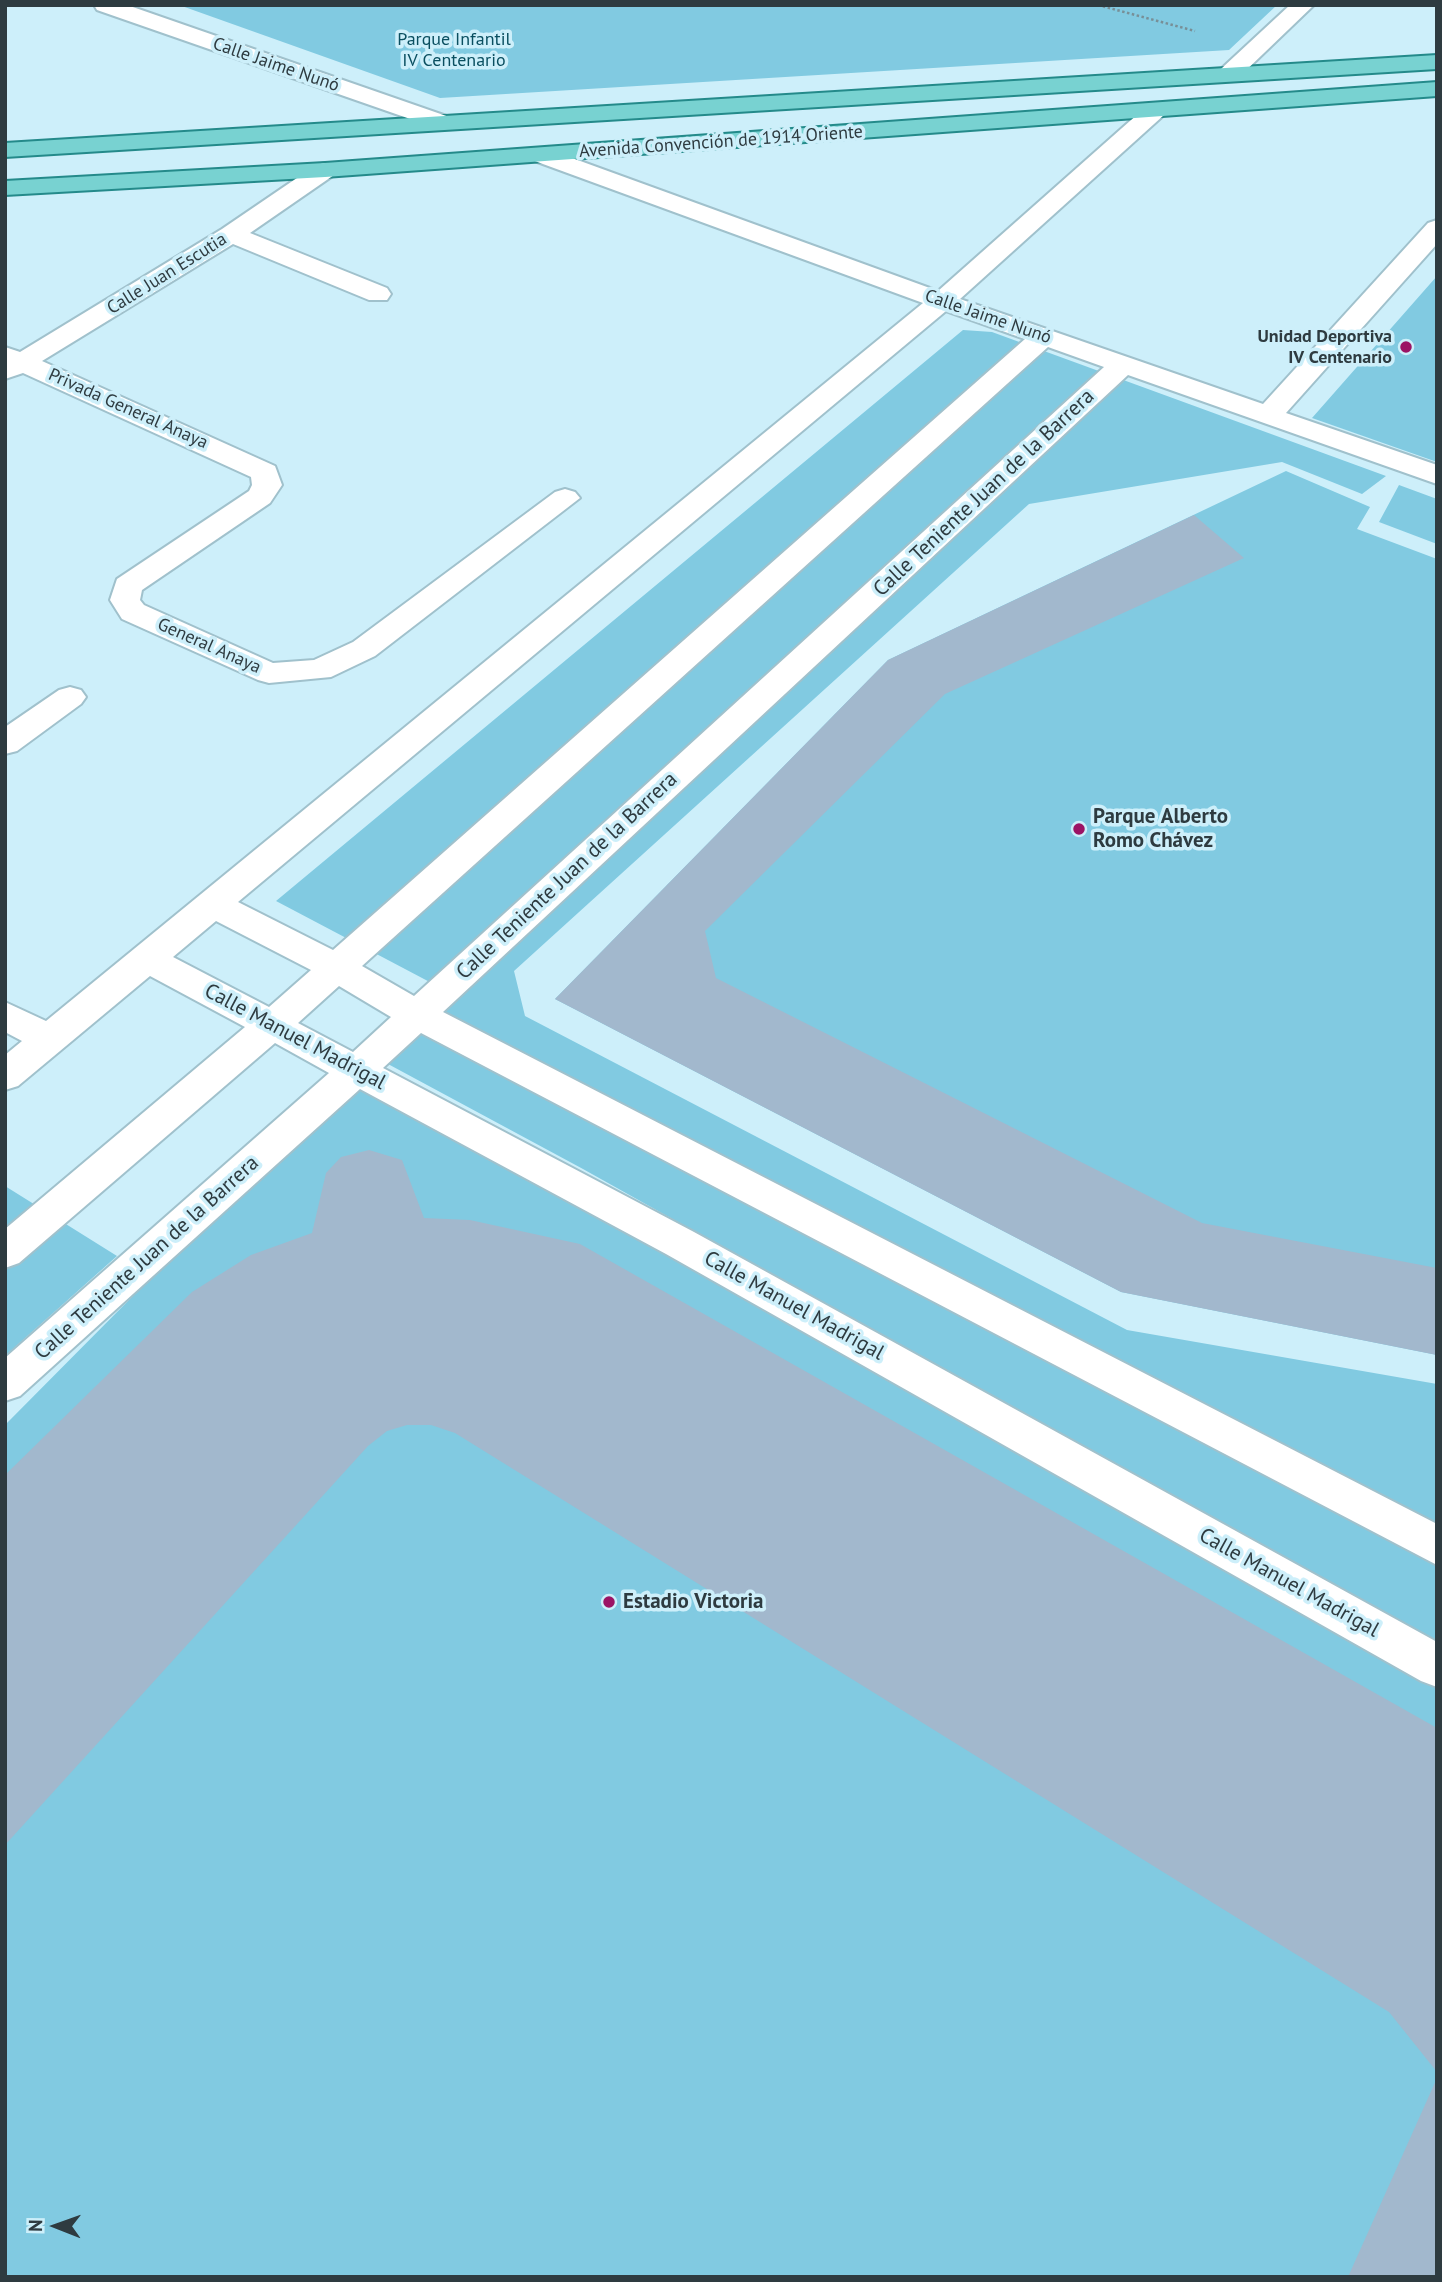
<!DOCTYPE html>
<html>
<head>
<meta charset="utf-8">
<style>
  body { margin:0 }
  #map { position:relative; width:1442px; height:2282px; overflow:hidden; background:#cdeffa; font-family:"PT Sans",sans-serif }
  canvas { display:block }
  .frame { position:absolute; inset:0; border:7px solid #2e3b40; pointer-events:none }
  .north { position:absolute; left:21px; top:2191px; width:70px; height:70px; -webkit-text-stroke:5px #cdeffa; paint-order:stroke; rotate:271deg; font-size:19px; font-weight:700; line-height:28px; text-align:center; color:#2e3b40 }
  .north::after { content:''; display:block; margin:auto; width:24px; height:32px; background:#2e3b40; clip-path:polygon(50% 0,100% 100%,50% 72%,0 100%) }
</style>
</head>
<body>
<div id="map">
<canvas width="1442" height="2282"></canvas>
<div class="frame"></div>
<div class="north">N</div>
</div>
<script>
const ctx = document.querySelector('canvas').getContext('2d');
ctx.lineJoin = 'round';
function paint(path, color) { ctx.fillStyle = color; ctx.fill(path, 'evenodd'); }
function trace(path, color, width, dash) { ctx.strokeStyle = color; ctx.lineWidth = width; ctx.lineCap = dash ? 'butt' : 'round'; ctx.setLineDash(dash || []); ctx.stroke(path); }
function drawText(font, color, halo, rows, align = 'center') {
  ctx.font = font + ' "PT Sans",sans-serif'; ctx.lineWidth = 7; ctx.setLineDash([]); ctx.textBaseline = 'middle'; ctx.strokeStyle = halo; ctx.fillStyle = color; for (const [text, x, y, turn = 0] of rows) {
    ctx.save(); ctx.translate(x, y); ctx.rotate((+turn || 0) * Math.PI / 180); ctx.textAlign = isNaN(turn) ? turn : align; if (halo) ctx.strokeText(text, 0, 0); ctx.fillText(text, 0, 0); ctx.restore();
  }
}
paint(new Path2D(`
  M179,5H1277L1229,50L440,98Z
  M1437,276V462L1312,418Z
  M963,330L992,332L1386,476L1362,494L1282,462L1029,504L514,971L525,1016L1127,1330L1437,1384V1647L583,1169L388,1064L460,998L276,901Z
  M1286,471L1370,507L1357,529L1437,559V1355L1121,1292L555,999L888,660Z
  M1399,485L1437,499V544L1379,522Z
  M357,1070L1437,1672V2277H5V1425Z
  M5,1186L117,1256L5,1356Z`), '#81cae1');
paint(new Path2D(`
  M1194,515L1244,558L945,694L705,931L716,978L1202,1223L1437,1268V1355L1121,1292L555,999L888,660Z
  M369,1150L402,1160L424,1218L470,1220L580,1244L1437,1728V2072L1389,2012L455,1433L431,1425H407L387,1431L368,1446L5,1845V1475L192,1292L251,1255L312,1233L326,1173L341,1157Z
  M1437,2078V2277H1348Z`), '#a2b8cd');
const minor = new Path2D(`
  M94,5H127L455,119L459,124L455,129H439L97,10Z
  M1290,5H1314L1238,78H1222L1218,73L1222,68Z
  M1156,103L1164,105L1168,110L1164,115L960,299L1263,404L1428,223L1437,220V244L1286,413L1437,465V484L1128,375L443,1012L1437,1524V1565L421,1033L383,1068L694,1232L1437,1642V1687L1421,1681L666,1254L360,1089L20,1396L5,1401V1358L329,1073L275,1043L19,1263L5,1268V1229L245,1027L150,976L18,1086L5,1090V1055L22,1041L5,1032V1002L46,1021L923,303L532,160L529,155L532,150H550L938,291L1148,105ZM946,311L1025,339L333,950L238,902ZM1048,347L1104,367L414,996L362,966ZM216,921L311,970L269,1007L173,957ZM339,986L391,1017L353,1052L298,1023Z
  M325,163L334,165L337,170L334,175L250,233L387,288L391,294L387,300H369L233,244L42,361L275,466L282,485L270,503L142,590L140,600L144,605L273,663L314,660L353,642L555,492L565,489L575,492L580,498L375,656L331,677L269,683L258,680L122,619L110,600L117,579L249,491L252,485L251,477L23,373L5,379V347L20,352L222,229L316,165Z
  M70,687L81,690L86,697L81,704L17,751L5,754V727L59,690Z`);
const major = new Path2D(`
  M1437,55V69L5,157V143Z
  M1437,82V96L325,177L5,195V181L325,163Z`);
trace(minor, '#a0c1cc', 4);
trace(major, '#248a8a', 4);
trace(new Path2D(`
  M1098,5L1195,31`), '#788f97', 2.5, [2.5, 2.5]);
paint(minor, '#fff');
paint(major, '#78d2d1');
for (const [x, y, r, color] of [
  [1406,347,7,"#9b1465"],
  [1079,829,7,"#9b1465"],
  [609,1602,7,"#9b1465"]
]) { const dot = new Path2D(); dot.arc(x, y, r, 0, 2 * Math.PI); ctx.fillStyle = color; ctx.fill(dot); trace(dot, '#cdeffa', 2.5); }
drawText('18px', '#0a4f60', '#cdeffa', [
  ["Parque Infantil",454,40],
  ["IV Centenario",454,61]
]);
drawText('18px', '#2e3b40', '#cdeffa', [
  ["Calle Jaime Nunó",276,65,19],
  ["Avenida Convención de 1914 Oriente",721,142,-4],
  ["Calle Juan Escutia",167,274,-32],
  ["Calle Jaime Nunó",988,317,19],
  ["Privada General Anaya",128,409,24],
  ["General Anaya",209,646,24]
]);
drawText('bold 18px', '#2e3b40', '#cdeffa', [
  ["Unidad Deportiva",1392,337],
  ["IV Centenario",1392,358]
], 'right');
drawText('21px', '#2e3b40', '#cdeffa', [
  ["Calle Teniente Juan de la Barrera",984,493,-43],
  ["Calle Teniente Juan de la Barrera",567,876,-43],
  ["Calle Manuel Madrigal",295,1037,28],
  ["Calle Teniente Juan de la Barrera",147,1258,-42],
  ["Calle Manuel Madrigal",794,1306,29],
  ["Calle Manuel Madrigal",1289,1583,29]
]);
drawText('bold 21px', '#2e3b40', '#cdeffa', [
  ["Parque Alberto",1093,817],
  ["Romo Chávez",1093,841],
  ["Estadio Victoria",623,1602]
], 'left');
</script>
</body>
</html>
